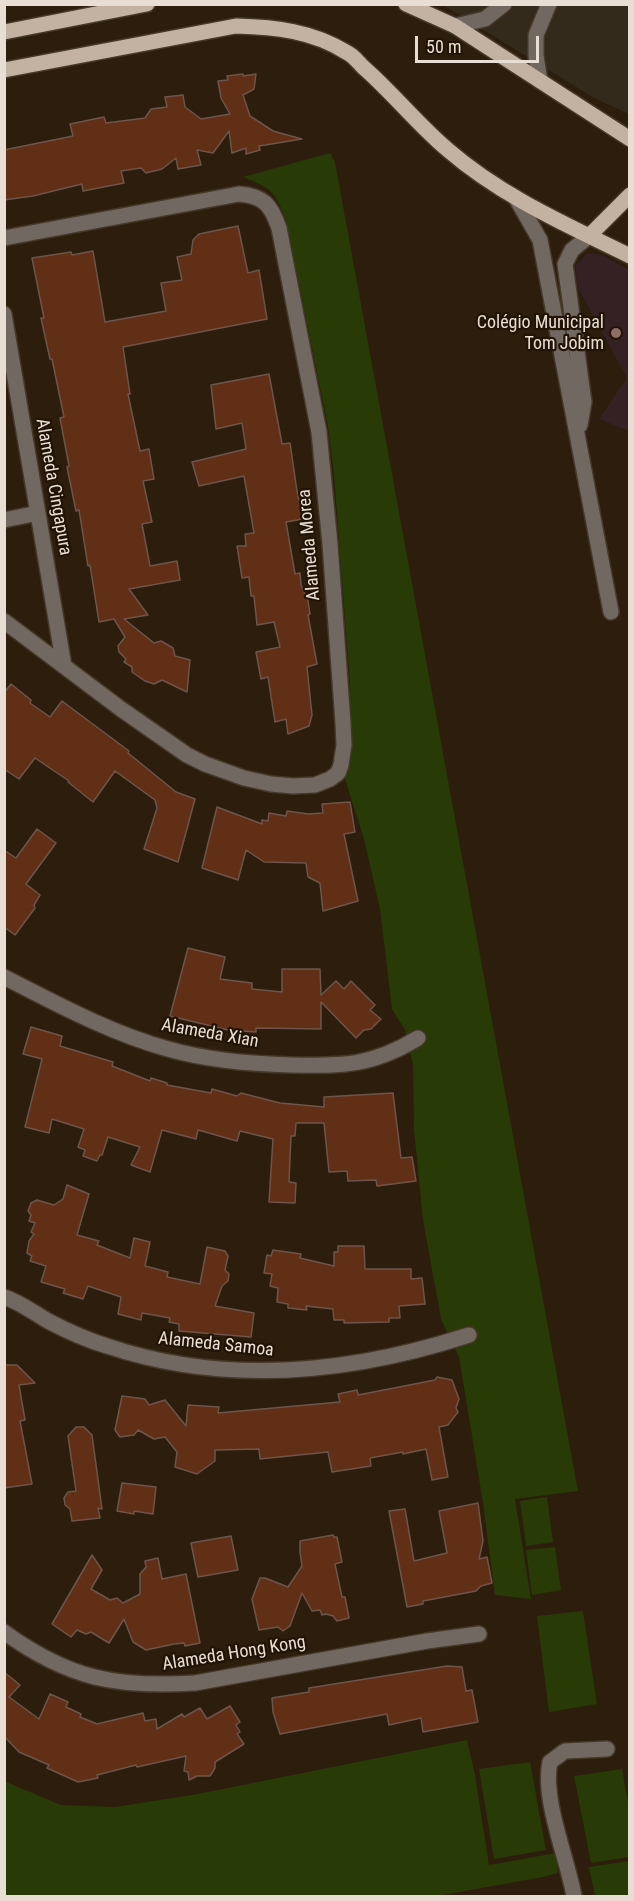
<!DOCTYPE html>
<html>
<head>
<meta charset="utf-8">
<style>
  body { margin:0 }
  #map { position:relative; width:634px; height:1901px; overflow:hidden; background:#2c1d0d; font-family:"Roboto Condensed",sans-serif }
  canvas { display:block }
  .frame { position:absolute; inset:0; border:6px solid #e8ded4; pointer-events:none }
  .scale { position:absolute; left:415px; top:36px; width:124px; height:27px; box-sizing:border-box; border:3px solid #e8ded4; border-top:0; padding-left:8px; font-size:18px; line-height:21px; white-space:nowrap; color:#e8ded4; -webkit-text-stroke:4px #221405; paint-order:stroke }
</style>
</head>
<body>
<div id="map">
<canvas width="634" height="1901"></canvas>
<div class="frame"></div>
<div class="scale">50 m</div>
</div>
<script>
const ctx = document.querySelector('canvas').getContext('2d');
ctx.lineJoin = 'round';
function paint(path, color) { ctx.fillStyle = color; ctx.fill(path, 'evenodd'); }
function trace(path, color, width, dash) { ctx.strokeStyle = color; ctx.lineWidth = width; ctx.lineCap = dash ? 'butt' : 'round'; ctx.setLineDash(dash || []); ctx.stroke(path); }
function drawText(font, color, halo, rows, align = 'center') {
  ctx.font = font + ' "Roboto Condensed",sans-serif'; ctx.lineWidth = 4.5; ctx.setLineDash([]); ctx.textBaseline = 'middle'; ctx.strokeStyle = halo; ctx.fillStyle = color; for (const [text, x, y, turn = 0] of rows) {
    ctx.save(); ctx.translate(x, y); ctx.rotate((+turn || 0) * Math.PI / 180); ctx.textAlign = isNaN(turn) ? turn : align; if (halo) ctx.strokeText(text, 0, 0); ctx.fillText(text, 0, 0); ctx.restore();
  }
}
paint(new Path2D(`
  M443,5H629V114L594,98Z`), '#342a1b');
paint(new Path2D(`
  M587,253L603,255L629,270V431L599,419L627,378L578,288L575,266Z`), '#352124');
paint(new Path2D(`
  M330,153L335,162L578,1491L515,1499L531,1599L495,1595L483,1503L459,1357L441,1319L423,1220L414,1130L413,1065L405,1030L392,1009L380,909L364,839L344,776L349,765L350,683L334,475L328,426L286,220C274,190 272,189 243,177Z
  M547,1497L553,1542L526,1546L520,1501Z
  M555,1547L561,1590L532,1595L526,1550Z
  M583,1611L597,1704L549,1712L537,1616Z
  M467,1740L475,1775L489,1865L556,1853L558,1873L543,1877L437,1896H5L4,1781L61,1805L115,1807L198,1794Z
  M530,1762L546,1850L494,1859L479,1769Z
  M622,1769L629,1808V1857L591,1863L574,1776Z
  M629,1861V1896H595L589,1867Z`), '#283a05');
const building = new Path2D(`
  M243,74V76L256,74L254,89L243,95L250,116L273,131L302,139L259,146L260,150L246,154V148L232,153L229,131L213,153L197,150L201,165L178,169L176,158L162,169L146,173L141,168L121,171L124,183L83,191L82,184L33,196L4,200V150L73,136L70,124L104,117L106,123L145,118L151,109L167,107L165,97L183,95L185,107L201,119L230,114L221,98L218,81L228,80L227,76Z
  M238,226L248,273L259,270L267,319L123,347L130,394H128L140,451L149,449L154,479L143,481L152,522L142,524L150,566L177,561L180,580L129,589L148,615L124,619L154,643L161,641L173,648L175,656L190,660L187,692L162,680L154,684L145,681L132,672V667L124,662L126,659L119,652L118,646L125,637L114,619L99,622L90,565L88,566L79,510L76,511L67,467L69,466L60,418L64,417L52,359H50L41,318H44L32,258L71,252L72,255L93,251L105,322L166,311L161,283L182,280L177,257L191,254L193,240L199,234Z
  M269,374L282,444L290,443L297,491L303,519L286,522L295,574L300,573L301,585L308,601L310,614L308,615L317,664L307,667L312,715L309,726L288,734L286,719L275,722L268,677L261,679L256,652L280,647L274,622L257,625L254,596H251L249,577L242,578L237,546H246L245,534L254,533L244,476L199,486L192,462L246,449L242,423L216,429L211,385Z
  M11,684L31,700L30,703L50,717L62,701L129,751L128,753L176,792L195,799L178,862L144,849L157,808L155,800L115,771L93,802L68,782L69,781L35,758L19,779L4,769V693Z
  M350,802L355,832L344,834L358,901L323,911L320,883L308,877L306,863L264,862L246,850L238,880L202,868L217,807L262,824V820L268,821L269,813L286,816L287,811L308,814L323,813L322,804Z
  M37,829L56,843L26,884L40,895L34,905L35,908L15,935L4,927V850L16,858Z
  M188,948L225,957L220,979L252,983V989L282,992V969H320L321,995L336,981L344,989L351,981L375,1005L370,1010L381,1019L371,1029L364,1030L356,1038L321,1002V1029L256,1028V1032L228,1030L170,1016Z
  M31,1027L62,1036L60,1046L113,1062L112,1066L150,1081L151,1078L167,1083V1085L211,1093L212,1089L237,1096L241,1093L280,1103L324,1107V1097L393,1093L401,1158L412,1157L416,1181L377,1186L376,1180L348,1181L347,1171L329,1172L324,1123H296L295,1136H291L289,1182L296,1183L295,1203L269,1202L273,1139L240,1131L237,1141L198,1130L196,1139L162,1130L150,1172L131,1165L140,1147L108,1137L102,1155H100L97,1161L83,1156L85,1150L78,1147L84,1129L52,1119L49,1133L25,1127L42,1059L23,1054Z
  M67,1185L89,1194L77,1235L99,1241L97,1245L130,1258L134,1238L150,1242L145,1266L168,1272L167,1277L200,1284L207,1247L225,1251L228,1256L225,1270L229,1274L228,1281L222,1286L215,1306L254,1313L251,1337L179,1331V1324L169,1322L170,1318L142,1313L141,1320L118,1314L121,1297L88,1286L83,1299L63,1293L65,1289L41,1282L46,1266L30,1261L32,1256L27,1253L29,1241L34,1234L31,1232L35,1223L29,1221L31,1215L28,1211L31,1203L37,1200L54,1205L63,1199Z
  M338,1246H364L365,1269H411V1279L422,1278L425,1304L399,1306L400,1318H389V1322L344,1323V1320H334L333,1309L306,1306L307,1310L288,1308V1304L277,1302L278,1288L270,1286L272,1274L264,1273L267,1255L271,1256L273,1250L301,1254L300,1258L334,1266V1252H338Z
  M4,1365H17L35,1383L19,1385L25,1420L20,1421L32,1484L4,1488Z
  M437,1377L452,1380L459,1399L456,1408L458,1412L448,1425L439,1427L448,1477L432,1480L426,1449L403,1454V1452L370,1458L371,1466L332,1472L328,1452L260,1459L259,1449L215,1450V1461L197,1474L175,1467L177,1452L165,1437L154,1439L138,1430L134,1435L120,1437L115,1430L122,1396L145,1399L149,1405L165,1400L186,1426L188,1405L219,1407L218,1413L340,1402L338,1394L357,1390L358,1395L435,1380Z
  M76,1427H84L92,1435L102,1509L98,1508L100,1518L72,1521L70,1509L65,1505L64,1498L68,1492L76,1491L68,1436Z
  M122,1483L156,1487L153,1514L134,1511V1514L117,1511Z
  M478,1503L483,1541L479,1559L487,1557L492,1583L481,1586L476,1591L423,1601V1604L407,1607L389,1511L405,1509L414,1561L447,1553L439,1511Z
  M333,1535L334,1537H337L342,1562L335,1564L342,1597H345L349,1618L337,1621L333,1616L326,1614L322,1615L320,1610L312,1611L302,1593L290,1626L283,1631L278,1627L259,1630L252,1599L260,1578H265L288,1587L302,1566L300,1552V1541Z
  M231,1536L238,1570L198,1577L191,1543Z
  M92,1555L102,1570L91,1589L110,1600L117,1598L123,1603L140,1594V1574L146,1567L145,1561L158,1558L162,1579L186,1574L200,1643L185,1646L184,1643L174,1644L146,1650L133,1642L124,1619L109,1643L91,1632L86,1634L77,1630L71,1637L52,1624Z
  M447,1666L462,1667L466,1691L472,1690L478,1722L423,1732L421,1718L389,1725L387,1714L280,1734L273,1712L272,1698L309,1692V1688Z
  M4,1672L20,1685L9,1697L39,1719L50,1694L68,1702L66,1707L81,1714L80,1717L97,1724L143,1713L145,1721L156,1719L157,1729L182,1714L184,1717L200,1708L207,1719L230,1706L240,1722L236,1725L240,1732L237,1734L244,1744L215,1762V1768L210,1776H197L189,1780L188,1772L184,1771L186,1756L137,1767L136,1765L97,1775L98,1778L78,1782L47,1768L49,1765L19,1752L4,1736Z`);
paint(building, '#602f16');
trace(building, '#6d554b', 1.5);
const minor = new Path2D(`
  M455,26L485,19L504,4
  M540,81L536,56V35L549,4
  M516,198L540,240L611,612
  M4,238L239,194C264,196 271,205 279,228L319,432L330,544L343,723L344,745L341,765L338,773L330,779L315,785L293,786L271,784L244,778L205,764L187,755L121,709L4,621
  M4,314L64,666
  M580,425L584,402L565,264L572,250L589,236
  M4,520L38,513
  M4,977C57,1004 110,1033 168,1049C207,1060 250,1064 291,1065C344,1066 372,1066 418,1038
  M4,1297C20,1302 34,1313 48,1321C67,1331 87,1340 107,1346C226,1386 352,1373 469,1335
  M4,1632C69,1679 117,1688 195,1683L427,1641L479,1634
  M574,1896C567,1857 542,1799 550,1762L565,1751L607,1749`);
const major = new Path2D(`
  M406,4L455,26L630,139
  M4,32L147,4
  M4,70L236,26C275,27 312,31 346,52C353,55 358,62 363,67C393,93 418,125 448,150C501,196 567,225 630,256
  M589,236L630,195`);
trace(minor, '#463829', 18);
trace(major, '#463829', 18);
trace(minor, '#716861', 15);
trace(major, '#c3b1a1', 15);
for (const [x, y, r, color] of [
  [616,333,6,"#8d6e63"]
]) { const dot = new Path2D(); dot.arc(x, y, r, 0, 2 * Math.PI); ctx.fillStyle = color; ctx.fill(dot); trace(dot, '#221405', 2); }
drawText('18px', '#e8ded4', '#221405', [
  ["Colégio Municipal",604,323],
  ["Tom Jobim",604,344]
], 'right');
drawText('18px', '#e8ded4', '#221405', [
  ["Alameda Cingapura",53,487,80],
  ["Alameda Morea",310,545,-95],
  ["Alameda Xian",210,1034,10],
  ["Alameda Samoa",216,1345,6],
  ["Alameda Hong Kong",234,1654,-9]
]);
</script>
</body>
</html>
